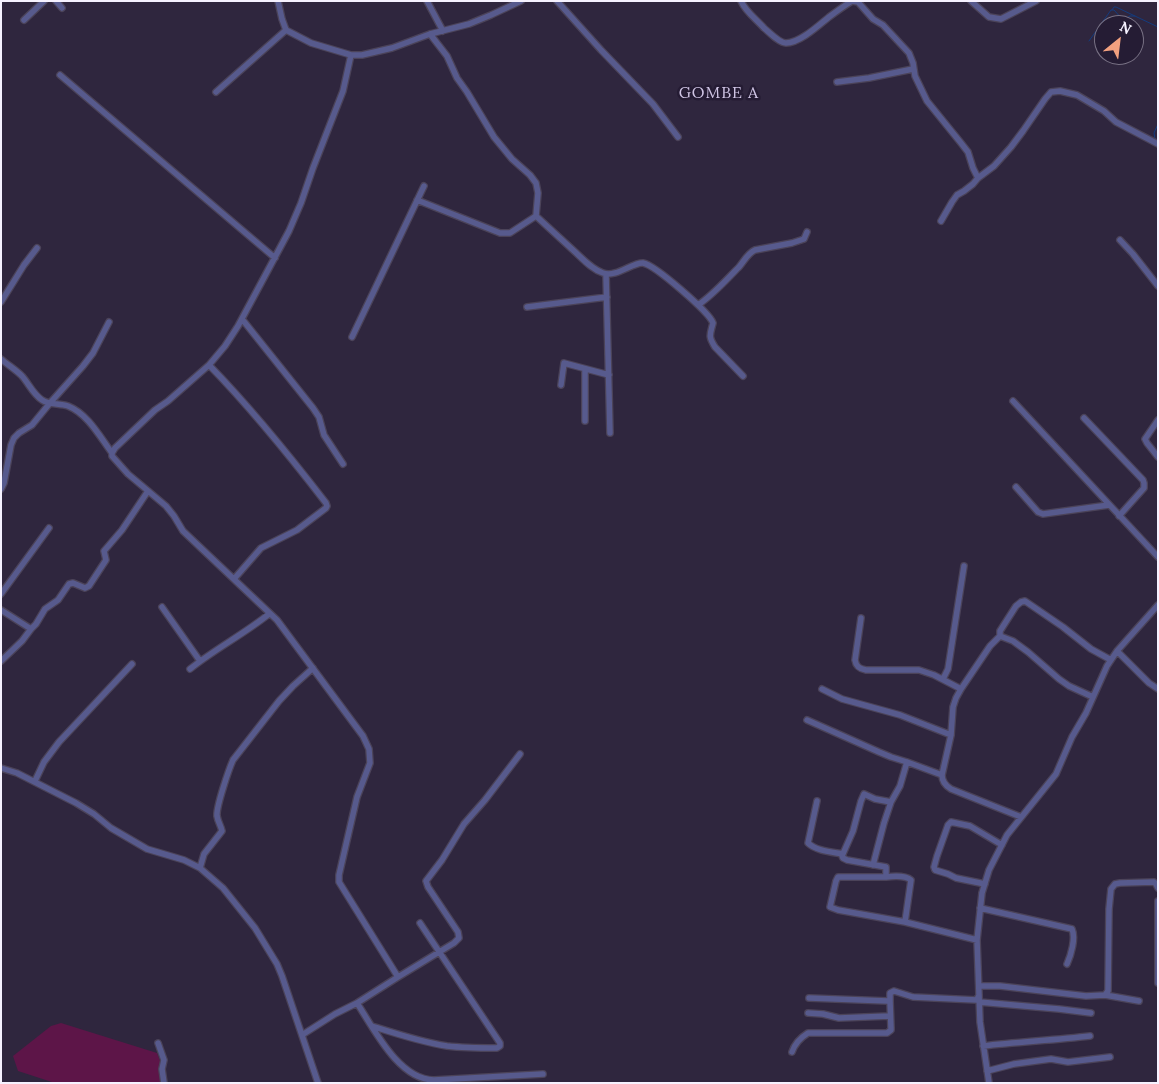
<!DOCTYPE html>
<html>
<head>
<meta charset="utf-8">
<style>
  body { margin:0 }
  #map { position:relative; width:1159px; height:1084px; overflow:hidden; background:#2f263e; font-family:Lora,serif }
  canvas { display:block }
  .frame { position:absolute; inset:0; border:2px solid #f6f2ff; pointer-events:none }
  .north { position:absolute; left:1094px; top:15px; width:50px; height:50px; box-sizing:border-box; background:#251c34; border:1px solid #797285; border-radius:50%; rotate:29deg; font-size:14px; font-weight:700; line-height:20px; text-align:center; color:#f6f2ff }
  .north::after { content:''; display:block; margin:auto; width:18px; height:22px; background:#f2a07f; clip-path:polygon(50% 0,100% 100%,50% 72%,0 100%) }
</style>
</head>
<body>
<div id="map">
<canvas width="1159" height="1084"></canvas>
<div class="frame"></div>
<div class="north">N</div>
</div>
<script>
const ctx = document.querySelector('canvas').getContext('2d');
ctx.lineJoin = 'round';
function paint(path, color) { ctx.fillStyle = color; ctx.fill(path, 'evenodd'); }
function trace(path, color, width, dash) { ctx.strokeStyle = color; ctx.lineWidth = width; ctx.lineCap = dash ? 'butt' : 'round'; ctx.setLineDash(dash || []); ctx.stroke(path); }
function drawText(font, color, halo, rows, align = 'center') {
  ctx.font = font + ' Lora,serif'; ctx.lineWidth = 5; ctx.setLineDash([]); ctx.textBaseline = 'middle'; ctx.strokeStyle = halo; ctx.fillStyle = color; for (const [text, x, y, turn = 0] of rows) {
    ctx.save(); ctx.translate(x, y); ctx.rotate((+turn || 0) * Math.PI / 180); ctx.textAlign = isNaN(turn) ? turn : align; if (halo) ctx.strokeText(text, 0, 0); ctx.fillText(text, 0, 0); ctx.restore();
  }
}
paint(new Path2D(`
  M61,1023L157,1053L161,1063V1083H55L18,1071L13,1056L51,1026Z`), '#5d1548');
trace(new Path2D(`
  M1112,10L1114,7H1116L1158,27
  M1089,41L1111,10H1114L1123,20L1130,16H1135
  M1158,72V74
  M1155,139L1154,133L1158,124`), '#143c7f', 1);
const minor = new Path2D(`
  M56,1L62,8
  M278,1L282,19L286,30L311,43L351,55H362L392,48L430,34L469,24L491,15L521,1
  M427,1L443,31
  M557,1L601,50L653,104L678,137
  M741,1C746,12 756,19 764,28C769,32 779,43 786,43C800,43 819,25 829,17C837,11 844,6 852,1
  M853,1L858,2L873,19L883,25L909,53L913,63L915,76L927,101L961,143L968,152L973,168L978,178
  M971,1L989,17L1001,19L1036,1
  M24,20L44,1
  M430,34L447,56L457,78L467,92L494,137L512,159L530,175L536,183L538,193L536,216
  M60,75L275,258
  M837,82L869,78L913,69
  M216,92L286,30
  M417,200L500,233H510L536,216
  M536,216C548,227 560,238 573,250C582,258 591,269 603,273C616,278 633,262 643,263C655,265 709,312 713,323C710,335 708,336 715,347L743,376
  M941,221L952,202L957,195L964,191L973,184L978,178L994,166L1011,147L1023,131L1045,99L1051,92L1060,91L1077,95L1104,111L1116,122L1158,144
  M1120,240L1133,254L1158,286
  M606,274L610,433
  M1,302L24,265L37,248
  M698,305C713,295 726,280 739,267C744,261 748,253 755,250L792,243L804,239L807,232
  M527,307L607,297
  M242,319L313,408L319,417L324,435L343,464
  M352,337L424,186
  M1,359C8,365 16,370 22,376C29,384 33,394 42,400C49,405 59,403 68,406C88,414 100,437 112,453V456L128,474L166,506L174,516L183,531L277,620L363,736L369,749L370,763L357,797L339,875V882L398,977
  M209,365C251,408 289,455 326,503L327,506L326,508L297,530L261,548L234,579
  M561,385L564,363L609,375
  M1013,401L1158,557
  M1084,418L1143,480L1144,483V488L1119,516
  M1158,420L1145,439L1147,443L1158,457
  M585,421V369
  M112,453L115,448L155,410L168,401L209,365L225,346L238,326L289,231L301,203L313,168L343,91L351,55
  M1016,487L1038,512L1043,514L1109,505
  M1,489L4,483L11,445L14,438L19,433L32,425L50,403L83,366L93,353L109,322
  M1,594L49,528
  M162,607L200,661
  M1,610L31,629
  M861,618L855,660C856,667 860,669 866,670H919L934,675L961,689
  M1000,636V631L1016,606L1021,602L1025,601L1063,627L1091,649L1111,660
  M1117,651L1149,683L1158,689
  M1,661L22,641L31,629L36,624L45,609L58,600L69,584L73,583L85,588L89,586L106,560L104,551L122,530L148,491
  M190,669C215,649 244,634 269,614
  M943,679L948,669L964,566
  M822,689L842,699L900,715L951,735
  M807,720L879,752L891,757L907,762L942,775
  M1,768L17,773L76,803L94,814L111,828L147,849L184,860L200,868L223,888L255,928L277,964L282,976L318,1083
  M35,781L44,762L59,742L132,664
  M817,801L808,843C816,851 832,852 843,854
  M1021,817L951,789C946,786 942,781 942,775L951,735L953,707L956,698L961,689L990,646L1000,636L1013,641L1028,652L1059,679L1069,686L1093,697
  M873,865L884,823L891,802
  M200,868L204,854L222,831C221,826 218,822 217,816C216,807 229,769 233,760L279,701L293,686L313,668
  M886,877H838L836,881L830,907L838,910L905,922L977,940
  M985,884L956,878L948,874L935,870L934,867L937,856L948,825L951,822L970,826L1002,845
  M1158,901V983
  M980,908L1072,929C1076,938 1071,955 1067,964
  M905,922L911,880C905,875 894,876 886,877V867L847,860L843,858L842,856L853,831L861,801L864,794L875,799L891,802L900,786L907,762
  M979,986H1000L1086,996L1105,995L1108,991L1109,909L1111,889L1115,884L1120,883L1154,882L1156,884L1158,888
  M1105,995L1139,1001
  M809,998L888,1001H890V993L894,991L913,997L977,1000L978,997
  M979,1002L1059,1009L1091,1013
  M357,1003C374,1029 399,1080 434,1080L543,1074
  M808,1013L823,1014L839,1018L890,1016
  M372,1026C397,1034 421,1042 447,1046C464,1048 481,1048 497,1048L500,1046V1043L420,923
  M302,1035L335,1014L357,1003L398,977L454,943L459,938L458,932L428,887L426,881L442,860L464,824L485,800L520,754
  M158,1043L164,1060L162,1069L164,1083
  M983,1046C1019,1042 1055,1040 1090,1036
  M792,1052C795,1043 800,1038 808,1033H887L891,1030V1028L890,1001
  M987,1071L1014,1064L1036,1061L1051,1059L1068,1062L1110,1057
  M989,1083L980,1022L977,940L982,893L989,870L1007,835L1056,774L1072,737L1086,713L1107,666L1117,651L1158,605`);
trace(minor, '#4b4359', 8);
trace(minor, '#575a8d', 5.5);
ctx.letterSpacing = '1px';
drawText('16px', '#d0c5e5', '#251c34', [
  ["GOMBE A",719,93]
]);
ctx.letterSpacing = '0px';
</script>
</body>
</html>
